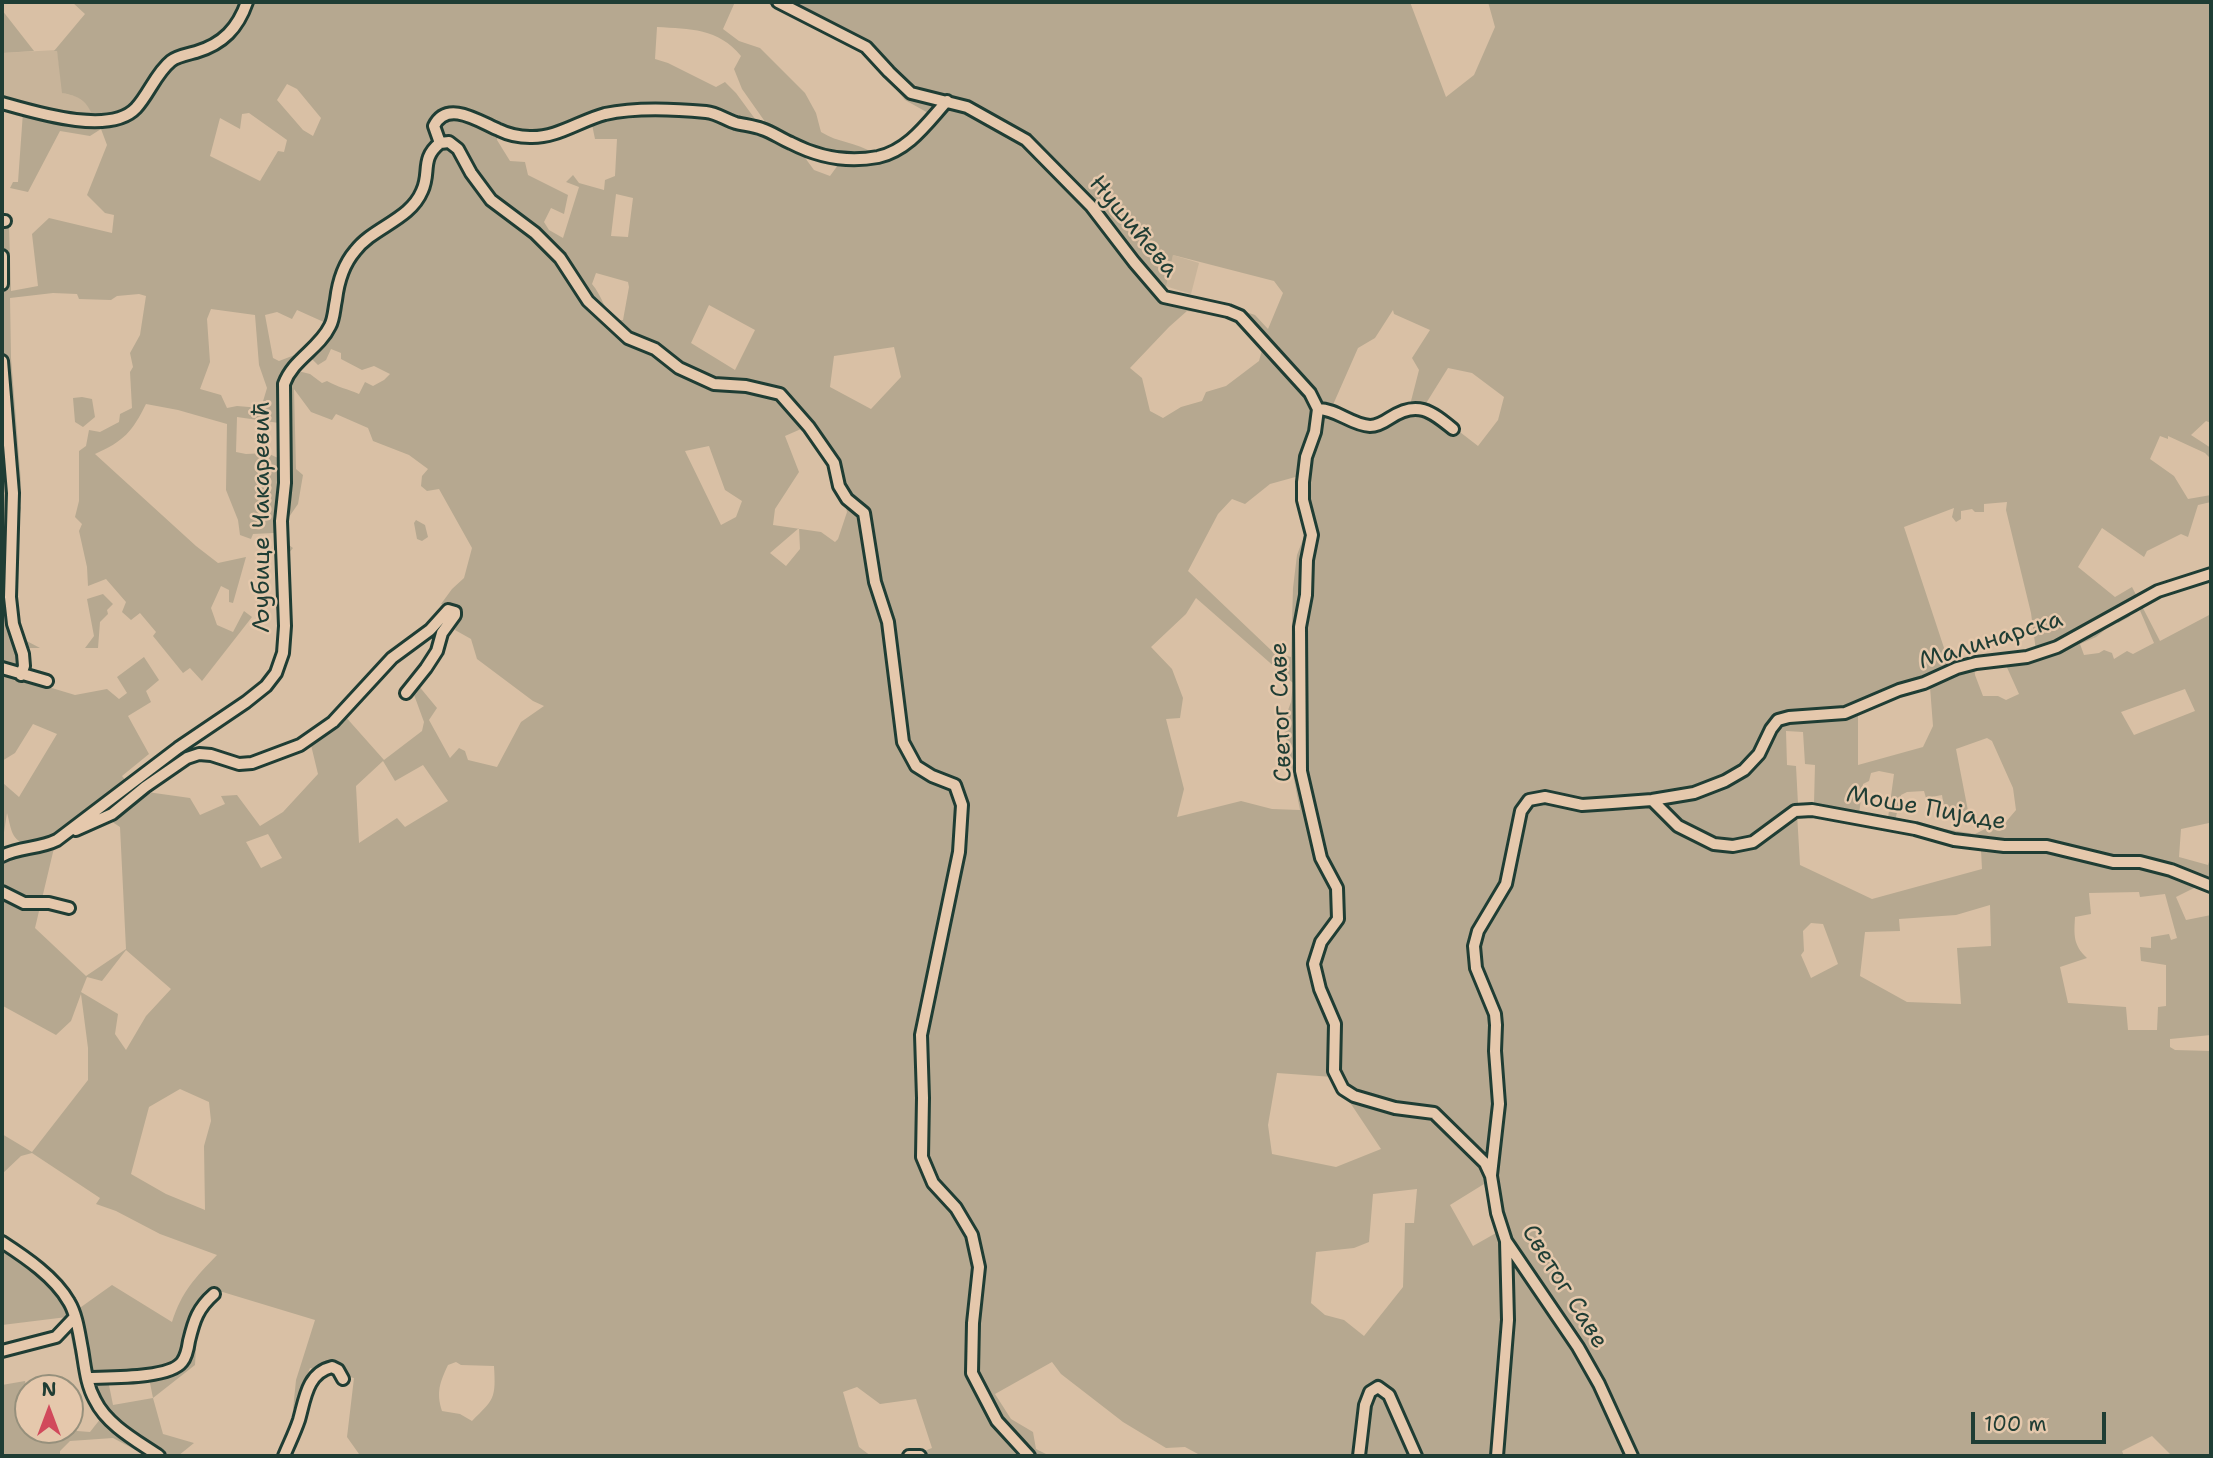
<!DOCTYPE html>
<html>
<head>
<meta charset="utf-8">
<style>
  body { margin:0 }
  #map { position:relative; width:2213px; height:1458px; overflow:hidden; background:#d9c0a5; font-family:"Shantell Sans",sans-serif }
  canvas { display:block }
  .frame { position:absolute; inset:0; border:4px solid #1f3d34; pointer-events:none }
  .north { position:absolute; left:14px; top:1374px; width:70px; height:70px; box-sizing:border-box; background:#e5c8ac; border:2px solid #96907c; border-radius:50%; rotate:0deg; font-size:19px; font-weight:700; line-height:28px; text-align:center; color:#1f3d34 }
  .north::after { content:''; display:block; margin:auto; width:24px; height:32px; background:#d1495b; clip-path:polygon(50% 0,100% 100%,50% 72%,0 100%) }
  .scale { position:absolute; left:1971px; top:1412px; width:135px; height:32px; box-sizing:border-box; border:4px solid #1f3d34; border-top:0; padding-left:9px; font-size:21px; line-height:24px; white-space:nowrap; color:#1f3d34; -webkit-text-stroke:5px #e5c8ac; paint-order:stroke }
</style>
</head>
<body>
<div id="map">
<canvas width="2213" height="1458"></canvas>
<div class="frame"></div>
<div class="north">N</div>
<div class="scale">100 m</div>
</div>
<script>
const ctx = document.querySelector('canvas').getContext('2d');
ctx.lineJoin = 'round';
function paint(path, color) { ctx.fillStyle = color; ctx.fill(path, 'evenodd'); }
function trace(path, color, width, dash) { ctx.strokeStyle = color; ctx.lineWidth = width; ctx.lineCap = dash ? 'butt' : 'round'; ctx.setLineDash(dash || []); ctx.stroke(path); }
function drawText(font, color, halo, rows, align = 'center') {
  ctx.font = font + ' "Shantell Sans",sans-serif'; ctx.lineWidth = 5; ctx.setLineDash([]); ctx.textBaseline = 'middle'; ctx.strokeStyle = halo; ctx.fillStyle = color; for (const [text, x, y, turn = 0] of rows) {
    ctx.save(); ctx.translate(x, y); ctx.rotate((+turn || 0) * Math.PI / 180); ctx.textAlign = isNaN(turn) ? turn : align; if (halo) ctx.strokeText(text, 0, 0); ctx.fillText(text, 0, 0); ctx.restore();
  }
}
paint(new Path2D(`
  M57,50L63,93L79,97L87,103L92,112H57L2,106V53Z
  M1173,255L1199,263L1191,294L1165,286Z`), '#c8b49a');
paint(new Path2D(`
  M72,2H735L723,29L739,41L760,48L805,93L816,113L821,132C838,143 857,142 873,153L835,154L804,146L768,126L742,89L734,69L741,56C718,28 690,29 657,27L655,59L668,63L716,87L725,82L736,93L758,123L800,151L814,170L830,176L838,165L871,161L892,155L948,104L963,110L1016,138L1020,130L960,99L917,89L933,103L930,114L905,100L871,59L853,47L765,2H1410L1446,97L1474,75L1495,27L1488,2H2211V423L2206,421L2191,435L2211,448V459L2205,453L2168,436V439L2160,436L2150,459L2174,476L2188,499L2211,495V502L2198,505L2188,537L2181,534L2147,551L2144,557L2102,528L2078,567L2115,597L2132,587L2160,641L2211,614V825L2209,823L2181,829L2179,857L2208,865L2211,855V886L2200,885L2176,897L2186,920L2211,915V1035L2170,1039V1047L2175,1050L2211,1051V1456H2172L2152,1436L2122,1451L2124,1456H1198V1454L1185,1447L1166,1448L1123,1422L1061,1374L1052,1362L995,1394L1011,1419L1033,1432L1036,1449L1050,1456H911L932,1448L916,1399L880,1404L857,1387L843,1392L859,1447L871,1456H367L359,1454L347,1437L354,1378L310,1368L293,1410L296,1380L315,1320L216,1290L197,1330L195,1365L153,1398L163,1434L194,1443L178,1456H147L113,1438L70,1441L60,1451V1456H2V1385L25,1381L28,1395V1430H70V1426L74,1425L77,1431L90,1432L101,1418C79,1394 74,1348 67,1317L2,1325V1237L43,1267L61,1299L67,1317L112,1285L172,1322C182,1291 195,1278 217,1255L160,1234L116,1211L96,1204L100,1198L32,1153L21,1156L2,1174V1134L32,1152L88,1080V1048L81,994L71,1021L56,1035L3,1006L2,861L54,848L35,928L86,976L126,949L120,827L100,814L56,838L30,847C10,839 12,831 7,813L2,845V779L3,783L19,797L57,734L33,724L15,753L2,761V214L9,226L11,291L38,286L32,234L49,218L112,233L114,215L105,213L87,195L107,145L101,129L90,136L60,131L28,192L10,188L13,182H18L23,112H91C84,98 77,96 62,93L57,51H54L85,14ZM287,84L297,89L321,118L313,136L303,130L277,100ZM249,113L287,140L284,152L278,151L260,181L210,156L220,118L240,129L242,114ZM590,115L595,139H617L615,176L605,180L604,190L579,183L573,175L566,182L579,187L563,238L549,230L544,222L551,208L564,214L568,195L528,175L525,162L510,161L497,140L499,128L539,130ZM616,194L633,198L628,237L611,236ZM1173,255L1274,281L1283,293L1268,329L1255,315L1213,301L1165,291ZM596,273L628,282L629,287L623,320H614C604,309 602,296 592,284ZM53,293L77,294L79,299L111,300L117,296L139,294L146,296L140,335L130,353L133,367L130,372L132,408L120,414L119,422L100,432L89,430L86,446L79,451V501L75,517L82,524L79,531L87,567L88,586L106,579L126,602L122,612L131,620L140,613L156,632L153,636L183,673L190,668L202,681L252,617L244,611L233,632L217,625L211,608L221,586L229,590V602L233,603L246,557L218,563L196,546L95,454C124,441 132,432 146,404L178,410L227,424L226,490L238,520L240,535L251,539L253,534L274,533L277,545L285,558L293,548L286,543L289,517L298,504L303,475L296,469L294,389L311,412L332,420L336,414L368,428L373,441L409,455L428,469L422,476L421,486L427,491L439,489L472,548L464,578L452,589L441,604L455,608L460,616L455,630L471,639L477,659L533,701L544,706L521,722L497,767L468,760L465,751L459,748L450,758L429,720L437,708L418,685L413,692L424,722L422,731L384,760L344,715L310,741L318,774L283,812L260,826L237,795L221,796L225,804L200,815L190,798L133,790L122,776L149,754L128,716L151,702L146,691L159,680L144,657L117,677L127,693L119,699L107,689L75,695L22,679L25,648H40L19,637L17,579L15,572L18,525L21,508L18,500L21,482L11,358L10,298ZM709,305L755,330L735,370L691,343ZM211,309L255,315L259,365L267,388L261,408L237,406L227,408L221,395L200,389L210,362L207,319ZM297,310L326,323L322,326L319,337L312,338L306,346L305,351L279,361L273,358L265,315L277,312L292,319ZM1393,310L1394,314L1430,330L1412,358L1419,370L1410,405C1372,426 1371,424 1332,407L1358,348L1375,338ZM1187,311C1207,314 1233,316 1249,331C1254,336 1258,344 1262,350L1259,361L1226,386L1206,392L1202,401L1181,407L1163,418L1150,411L1142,378L1130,368L1169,327ZM894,347L901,377L871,409L830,387L834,356ZM331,349L341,353V359L362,370L374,366L390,374L384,380L373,386L365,382L359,394C348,389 337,387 327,381L322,383L310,374L298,371L309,356L318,365L326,360ZM1448,368L1472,373L1504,397L1498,420L1478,446L1425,405ZM237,417L279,423L278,458L267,453L246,454L236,452ZM801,429L833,450L847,512L838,539L835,542L821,532L773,525L775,509L799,472L785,436ZM709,446L725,490L742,501L736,517L721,525L685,451ZM1299,476L1305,534L1297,555L1293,588L1291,657L1273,652L1188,571L1218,514L1232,499L1245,504L1270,484ZM2007,502L2006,510L2031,613L2036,651L2005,663L2019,694L2006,700L1998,696H1983L1975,675L1974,666H1970L1930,687L1933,726L1923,747L1858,765V707L1951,669L1904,527L1954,508L1952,517L1956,522L1961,519V511L1972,509L1975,512H1984V504ZM799,528L800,549L786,566L770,553ZM1196,598L1293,683L1291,702L1283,724L1300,810L1272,809L1241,801L1177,817L1184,789L1166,719L1180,718L1183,698L1172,669L1151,647L1186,614ZM2138,606L2154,643L2133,654L2127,651L2114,659L2112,653L2104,650L2099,653L2084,655L2080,644L2096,637L2107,628L2105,624L2115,618L2118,623L2129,617ZM2185,689L2195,711L2134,735L2121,712ZM1786,731L1803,732L1805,764L1815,765L1814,803L1798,804L1796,766L1787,765ZM1987,738L1992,741L2013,788L2016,810L1999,830L1989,827L1975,834L1895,821L1901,795L1907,792L1924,791L1926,798L1942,795L1945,815L1969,816L1956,749ZM383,761L395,781L423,765L448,801L405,827L397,818L359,843L356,786ZM1879,771L1894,774L1888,818L1942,841L1981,850L1982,869L1872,899L1800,865L1797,813L1859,814L1863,784L1869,781L1871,773ZM268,834L282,858L261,868L246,842ZM2139,892L2140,897L2165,894L2177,938L2171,940L2169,934L2151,937V948L2140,947L2141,961L2166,965V1006L2158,1007L2157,1030H2128L2126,1007L2068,1003L2060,967L2087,958C2073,945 2074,935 2075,917L2091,914L2089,893ZM1990,905L1991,946L1957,948L1961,1004L1907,1002L1860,976L1865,932L1900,931L1899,919L1956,915ZM1811,923L1823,924L1838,964L1811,978L1801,955L1804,951L1803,931ZM126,950L171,989L146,1016L126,1050L115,1034L118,1014L81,992L87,977L102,981ZM1277,1073L1333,1077L1381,1149L1336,1167L1272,1154L1268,1125ZM180,1089L209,1102L211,1121L204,1146L205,1210L166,1194L131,1174L149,1107ZM1484,1184L1496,1233L1473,1246L1450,1205ZM1417,1189L1414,1223H1405L1403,1287L1364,1336L1344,1320L1325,1315L1311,1303L1316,1252L1354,1248L1369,1242L1373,1194ZM456,1362L461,1365L494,1366C496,1399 494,1399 472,1421L460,1414L442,1411C436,1392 440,1382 448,1365ZM147,1368L153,1398L113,1405L107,1375Z
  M2,10L34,51L2,53Z
  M82,397L92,399L95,417L83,427L75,422L73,398Z
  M416,520L425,525L428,537L422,541L417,539L414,523Z
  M103,594L113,604L107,610L108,614L100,622L98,648H85L94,636L87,599Z`), '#b6a890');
const minor = new Path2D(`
  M778,2L866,47L889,72L911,93L967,107L1026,140L1091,206L1134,262L1164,297L1228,311L1240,316L1310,393L1318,409C1337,409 1351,425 1370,426C1377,426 1384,422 1390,418C1417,400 1431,411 1453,429
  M2,103C34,112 110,136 136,108C149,94 156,73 171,61C177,56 189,54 196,52C223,44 238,28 247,2
  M440,143L449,142L458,149L471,173L491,200L535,233L560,258L588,301L628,338L655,349L679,368L714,384L746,386L780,394L809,427L834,463L839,486L847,499L864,513L875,582L888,622L903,742L916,766L932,776L955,785L962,805L959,852L921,1035L923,1098L922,1157L933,1183L956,1208L972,1235L979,1267L973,1323L972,1373L997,1421L1029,1456
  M440,143L434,126C447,99 480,122 499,130C507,134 520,137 530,137C557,138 579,121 605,114C636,107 674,109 706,112C717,113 726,120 736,123C744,125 754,126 762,129C772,132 781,139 791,143C818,157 847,163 878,157C909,150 927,123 947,101
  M2,221H5
  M2,256V284
  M2,361L13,493L10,597L13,624L23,654L24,666L21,675
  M1318,409L1315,432L1306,457L1303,482V500L1312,535L1307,560L1306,595L1300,627L1301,771L1321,858L1337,888L1338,919L1321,942L1314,964L1320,989L1335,1024L1334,1071L1343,1089L1354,1096L1395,1108L1434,1113L1485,1163L1491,1176L1497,1213L1506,1241L1578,1347L1599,1384L1632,1456
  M2,668L47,681
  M1652,800L1678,826L1714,844L1733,846L1753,842L1795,811L1812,810L1915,829L1954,840L2004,846H2047L2113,862H2140L2171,870L2211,886
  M76,830L112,814L145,787L187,758L199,754L211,755L239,764L252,763L300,745L333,722L392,658L430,630L448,610L455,612V615L442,633L437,651L426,668L406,693
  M2,856C19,847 39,849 57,840L178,748L246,702L266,686L276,673L283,653L285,626L281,521L285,483L284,384C293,359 319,349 330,326C334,319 334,309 336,300C338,283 343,265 355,251C373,227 410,220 422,191C431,172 420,159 440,143
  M2,892L24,903H49L69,908
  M1491,1175L1499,1104L1495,1051L1496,1025L1495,1014L1476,968L1474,946L1478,931L1506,884L1521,811L1529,800L1545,797L1582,805L1612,803L1652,800L1694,793L1725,781L1744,770L1759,754L1771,729L1778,720L1789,717L1845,713L1899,690L1924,683L1957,668L1976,663L2027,657L2057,647L2158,591L2211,574
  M2,1242C25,1257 55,1277 69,1302C77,1315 79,1334 82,1349C85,1366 86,1384 95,1400C107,1425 137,1441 159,1456
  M2,1351L56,1337L74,1318
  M87,1378C108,1377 169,1379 182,1362C186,1357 188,1348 189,1341C194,1320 198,1308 214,1294
  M284,1456C289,1444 295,1432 299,1420C305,1399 307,1373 332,1367L338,1370L343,1379
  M909,1456H920
  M1359,1456L1365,1405L1370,1392L1378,1387L1389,1395L1416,1456
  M1497,1456L1508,1320L1506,1241`);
trace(minor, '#1f3d34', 16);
trace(minor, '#e5c8ac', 10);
drawText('24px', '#1f3d34', '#e5c8ac', [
  ["Нушићева",1133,227,50],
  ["Љубице Чакаревић",263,517,-90],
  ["Малинарска",1991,641,-17],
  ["Светог Саве",1282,712,-92],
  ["Моше Пијаде",1926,809,10],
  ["Светог Саве",1564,1287,58]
]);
</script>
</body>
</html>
